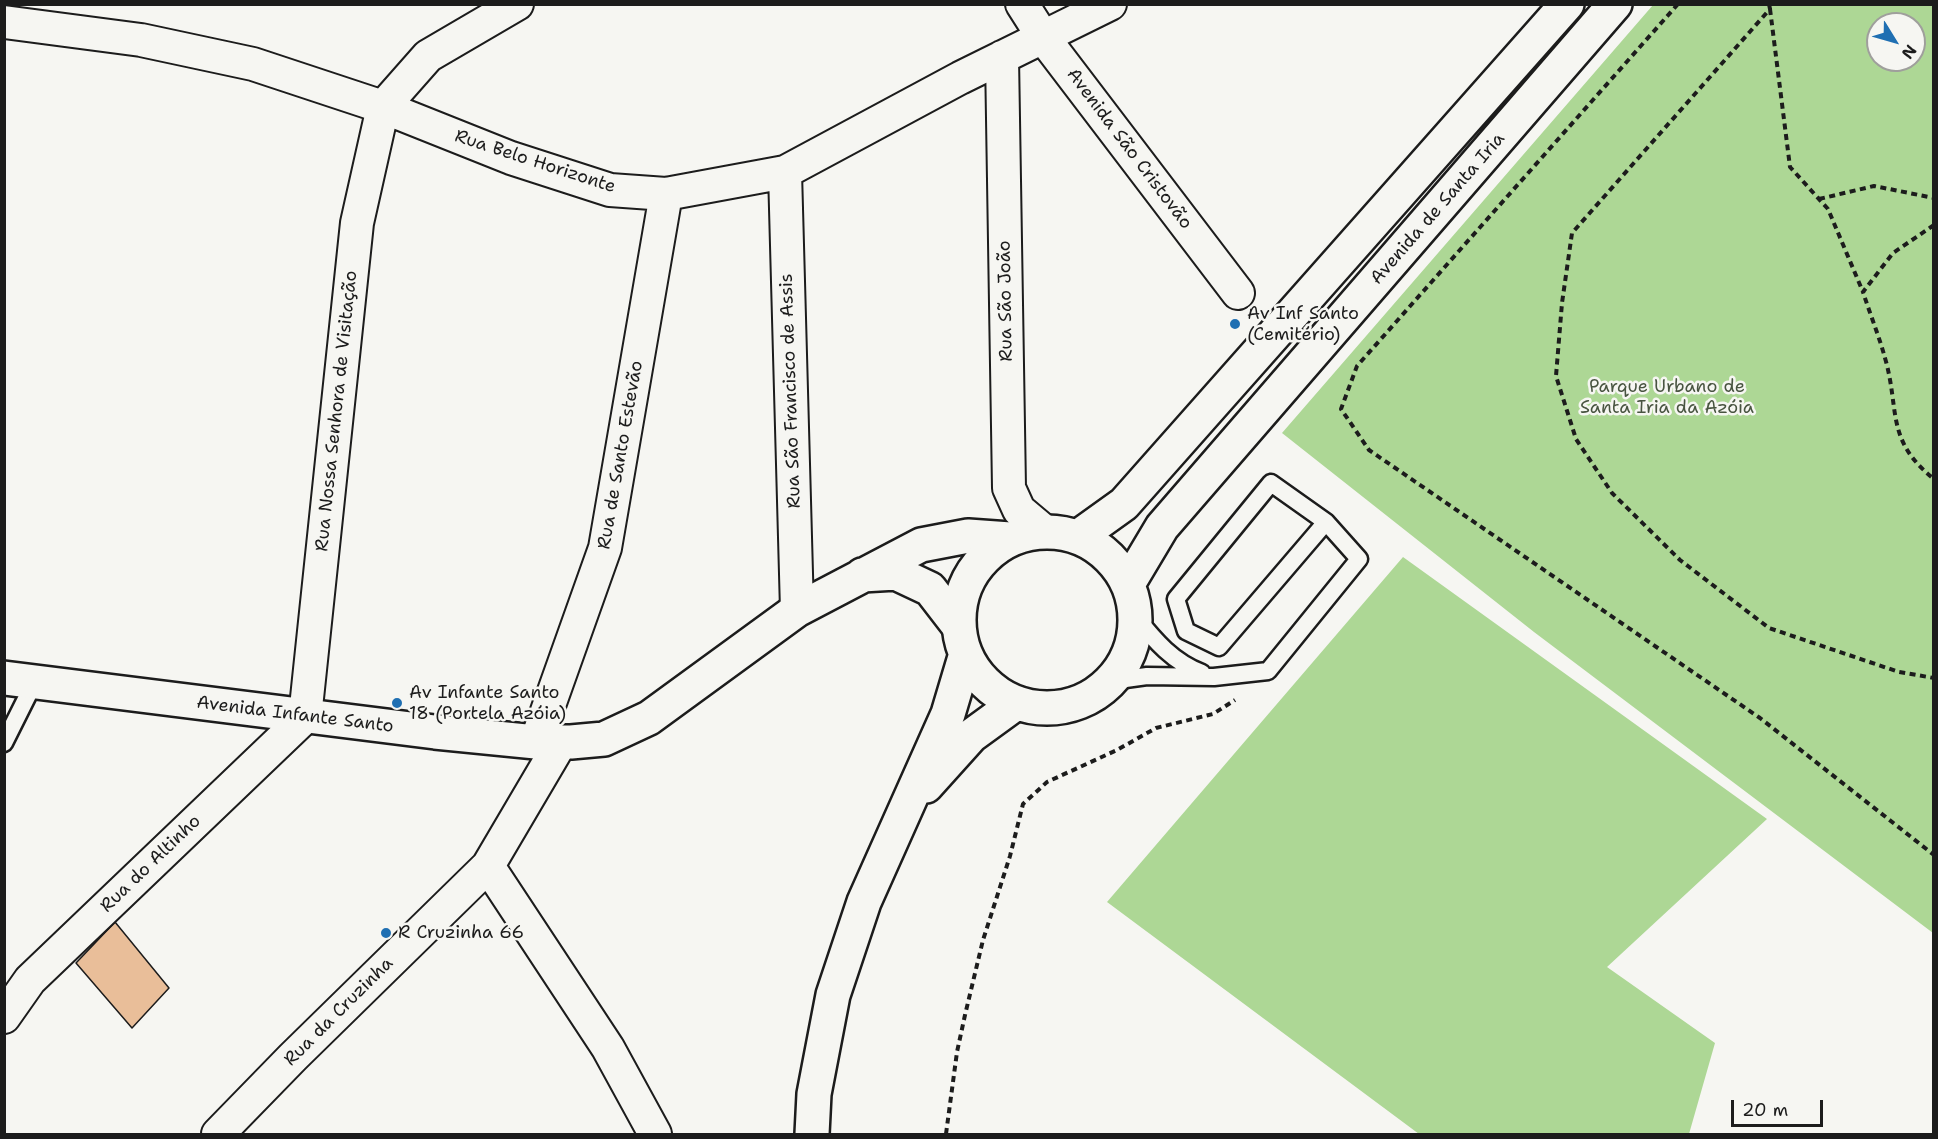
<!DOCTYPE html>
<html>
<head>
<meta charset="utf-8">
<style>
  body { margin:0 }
  #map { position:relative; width:1938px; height:1139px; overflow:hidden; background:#f6f6f2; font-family:"Shantell Sans",sans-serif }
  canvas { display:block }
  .frame { position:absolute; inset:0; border:6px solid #1c1c1c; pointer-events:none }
  .north { position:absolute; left:1866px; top:12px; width:60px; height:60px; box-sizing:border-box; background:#f6f6f2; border:2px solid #9f9f9c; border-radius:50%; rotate:127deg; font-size:16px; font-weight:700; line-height:24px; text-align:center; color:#1c1c1c }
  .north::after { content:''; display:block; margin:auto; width:21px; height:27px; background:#1f6fb2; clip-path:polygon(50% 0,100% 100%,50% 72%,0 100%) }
  .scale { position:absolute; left:1731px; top:1100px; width:92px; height:27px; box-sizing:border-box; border:3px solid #1c1c1c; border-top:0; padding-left:8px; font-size:18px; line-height:21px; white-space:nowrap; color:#1c1c1c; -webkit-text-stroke:4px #f6f6f2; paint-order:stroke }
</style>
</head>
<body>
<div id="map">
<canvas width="1938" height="1139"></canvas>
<div class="frame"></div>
<div class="north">N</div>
<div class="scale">20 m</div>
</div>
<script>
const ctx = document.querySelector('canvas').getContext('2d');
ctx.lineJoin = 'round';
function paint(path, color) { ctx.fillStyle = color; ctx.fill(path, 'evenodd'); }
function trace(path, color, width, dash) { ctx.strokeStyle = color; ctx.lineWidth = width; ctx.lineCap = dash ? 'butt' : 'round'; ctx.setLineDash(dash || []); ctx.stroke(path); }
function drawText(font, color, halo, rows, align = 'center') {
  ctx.font = font + ' "Shantell Sans",sans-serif'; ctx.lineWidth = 5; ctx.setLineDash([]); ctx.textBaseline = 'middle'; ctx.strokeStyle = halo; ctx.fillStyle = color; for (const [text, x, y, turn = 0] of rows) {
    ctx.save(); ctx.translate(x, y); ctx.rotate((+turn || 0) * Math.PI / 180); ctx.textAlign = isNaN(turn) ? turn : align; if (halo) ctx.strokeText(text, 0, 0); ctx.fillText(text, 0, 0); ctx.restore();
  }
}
paint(new Path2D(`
  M1653,5H1933V933L1534,632L1282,433ZM1878,24H1914V60H1878Z
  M1403,557L1767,819L1607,967L1715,1043L1689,1134H1419L1107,902Z`), '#add795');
const building = new Path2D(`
  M115,922L169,988L132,1028L76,963Z`);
paint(building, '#e9be99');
trace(building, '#1c1c1c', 1.5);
const lane = new Path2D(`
  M1136,617C1155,641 1173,662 1202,673
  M1111,681L1147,676L1214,677L1268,671L1359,559L1326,522L1271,483L1176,599L1186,631L1219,647L1326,522
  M4,743L34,683`);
const street = new Path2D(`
  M1022,4L1043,37L1238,293
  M4,22L141,40L253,64L383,107L511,158L610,190L666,194L785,172L960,78L1110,4
  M1002,57L1009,488L1019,510L1044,531
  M785,172L797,610
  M536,742L605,548L666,194
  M488,866L608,1048L655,1134
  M4,1017L30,980L305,717L357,223L383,107L428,56L517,4
  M218,1134L293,1057L488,866L561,742`);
const secondary = new Path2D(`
  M862,575L896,573L930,589L957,624
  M4,678L435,732L536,742H571L604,739L649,718L797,610L921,545L968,536L1010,539`);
const primary = new Path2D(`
  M959 620a88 88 0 1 1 176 0a88 88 0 1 1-176 0Z
  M1078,537L1124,504L1567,4
  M1128,584L1162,527L1615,4
  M926,786L971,736L1015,704
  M812,1134L814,1094L833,995L864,902L948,714L965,657`);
trace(lane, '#1c1c1c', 21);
trace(street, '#1c1c1c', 36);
trace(secondary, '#1c1c1c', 38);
trace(primary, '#1c1c1c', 38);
trace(new Path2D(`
  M1678,4L1357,366L1341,409L1369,450L1760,718L1934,855
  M1769,4L1770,9L1572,233L1562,303L1556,376L1576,439L1612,493L1680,560L1769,628L1899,672L1934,678
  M1770,9L1790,167L1828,209L1863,292
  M1819,199L1874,186L1934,198
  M1934,225L1893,253L1863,292C1870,314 1879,336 1885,358C1900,410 1885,440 1934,479
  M946,1134L957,1052L965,1015L983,940L1010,856L1023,804L1047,782L1117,750L1156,728L1213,714L1235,700`), '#1c1c1c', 4, [6, 4.5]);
trace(lane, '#f6f6f2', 16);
trace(street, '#f6f6f2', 32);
trace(secondary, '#f6f6f2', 33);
trace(primary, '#f6f6f2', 33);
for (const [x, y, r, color] of [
  [1235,324,6,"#1f6fb2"],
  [397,703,6,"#1f6fb2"],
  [386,933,6,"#1f6fb2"]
]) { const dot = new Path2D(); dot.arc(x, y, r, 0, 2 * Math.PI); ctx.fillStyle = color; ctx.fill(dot); trace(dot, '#f6f6f2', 2); }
drawText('18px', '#1c1c1c', '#f6f6f2', [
  ["Avenida São Cristovão",1129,149,53],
  ["Rua Belo Horizonte",535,162,18],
  ["Avenida de Santa Iria",1438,209,-49],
  ["Rua São João",1006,301,-91],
  ["Rua São Francisco de Assis",791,391,-92],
  ["Rua Nossa Senhora de Visitação",337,411,-84],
  ["Rua de Santo Estevão",621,455,-80],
  ["Avenida Infante Santo",295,715,7],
  ["Rua do Altinho",151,864,-44],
  ["Rua da Cruzinha",339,1012,-45]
]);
drawText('18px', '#1c1c1c', '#f6f6f2', [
  ["Av Inf Santo",1247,314],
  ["(Cemitério)",1247,335],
  ["Av Infante Santo",409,693],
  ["18 (Portela Azóia)",409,714],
  ["R Cruzinha 66",398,933]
], 'left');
drawText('18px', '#485440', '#f6f6f2', [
  ["Parque Urbano de",1667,387],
  ["Santa Iria da Azóia",1667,408]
]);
</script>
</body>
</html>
